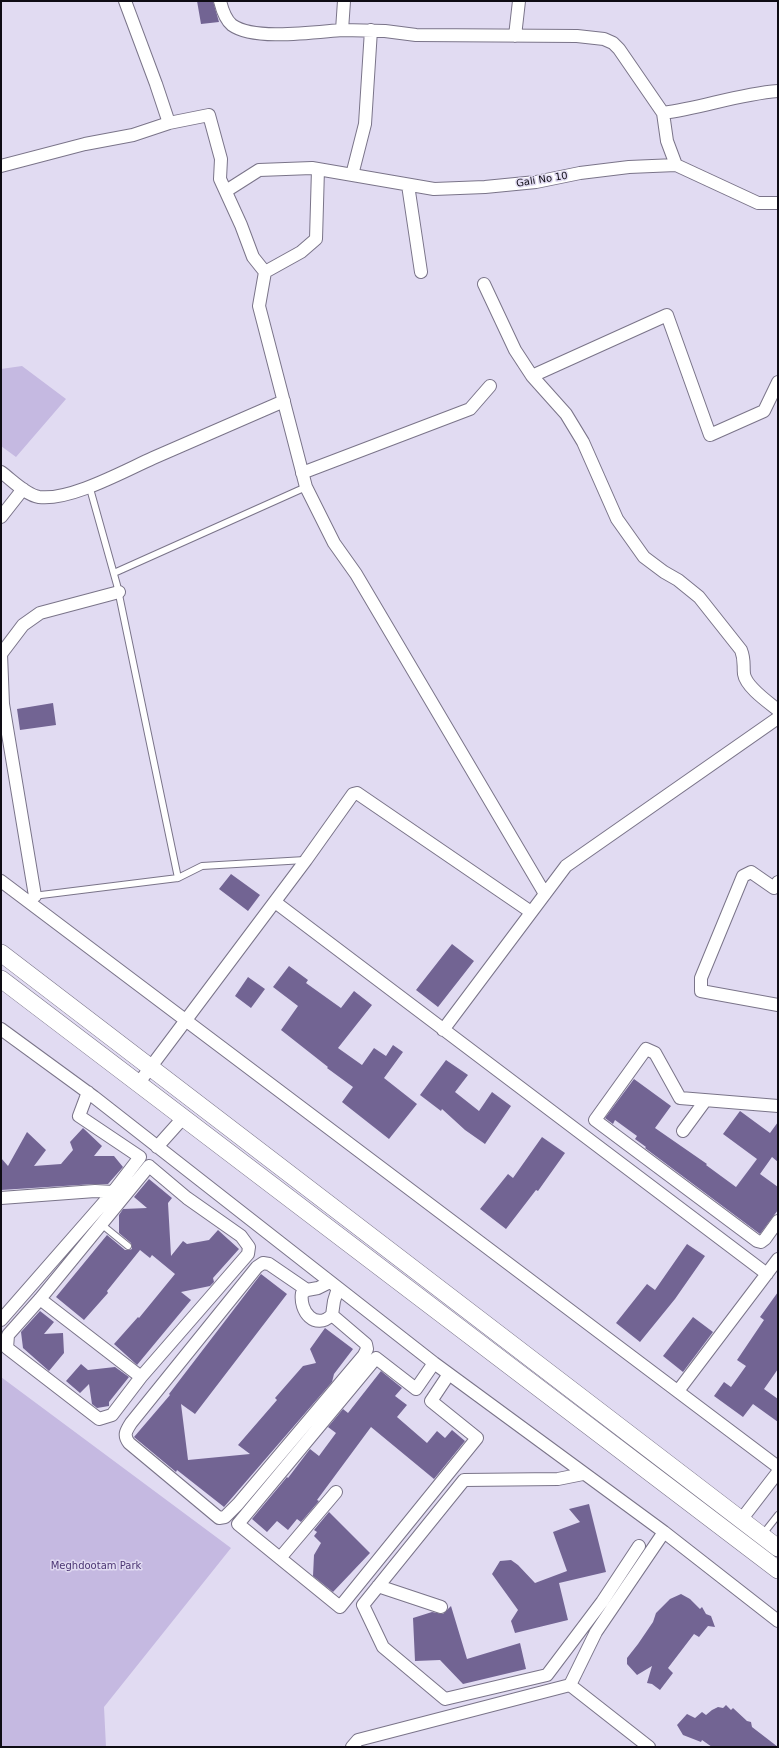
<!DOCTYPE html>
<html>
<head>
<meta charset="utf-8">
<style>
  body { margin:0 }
  #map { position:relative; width:779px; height:1748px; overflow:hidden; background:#e1dbf2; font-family:"DejaVu Sans",sans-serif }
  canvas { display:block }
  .frame { position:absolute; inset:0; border:2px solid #0e0c14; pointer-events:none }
</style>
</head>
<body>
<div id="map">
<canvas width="779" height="1748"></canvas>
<div class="frame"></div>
</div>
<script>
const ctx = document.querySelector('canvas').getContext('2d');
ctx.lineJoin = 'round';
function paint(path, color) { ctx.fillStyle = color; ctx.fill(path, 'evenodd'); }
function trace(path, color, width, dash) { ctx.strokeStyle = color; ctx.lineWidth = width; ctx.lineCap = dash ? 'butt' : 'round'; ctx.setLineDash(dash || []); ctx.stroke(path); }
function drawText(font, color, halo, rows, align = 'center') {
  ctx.font = font + ' "DejaVu Sans",sans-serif'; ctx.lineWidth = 3; ctx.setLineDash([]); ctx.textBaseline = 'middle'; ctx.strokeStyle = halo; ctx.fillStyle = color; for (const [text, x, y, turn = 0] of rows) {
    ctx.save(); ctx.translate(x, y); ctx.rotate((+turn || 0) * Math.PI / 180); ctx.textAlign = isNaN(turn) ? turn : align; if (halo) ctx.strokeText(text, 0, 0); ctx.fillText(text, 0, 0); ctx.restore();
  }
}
paint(new Path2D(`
  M22,366L66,399L16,457L1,446V369Z
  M1,1377L231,1548L104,1707L106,1747H1Z`), '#c5b9e1');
paint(new Path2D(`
  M197,1H213L219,22L201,24Z
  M53,703L56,725L20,730L17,709Z
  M231,874L260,895L248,911L219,889Z
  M452,944L474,961L438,1007L416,990Z
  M289,966L308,980L306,983L341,1008L354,991L372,1005L338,1048L362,1065L374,1048L386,1056L393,1045L403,1052L384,1078L417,1104L389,1139L342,1102L353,1087L327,1068L328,1067L281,1030L298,1006L273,987Z
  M248,977L265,989L251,1008L235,996Z
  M446,1060L468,1075L455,1092L479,1111L492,1092L511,1106L485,1144L465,1130L442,1109L441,1111L420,1095Z
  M634,1079L671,1106L655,1128L707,1164L706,1165L736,1187L757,1159L723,1134L740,1111L770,1133L778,1122V1162L772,1157L760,1174L778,1187V1210L760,1234L645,1148L646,1147L635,1139L637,1136L615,1120L613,1124L605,1118Z
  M83,1128L102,1146L94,1156H114L123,1167L108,1184H94L1,1190V1158L8,1166L27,1132L46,1150L34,1166L61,1164L73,1150L70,1142Z
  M542,1137L565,1153L538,1191L536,1190L506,1229L480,1209L508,1174L513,1178Z
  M149,1179L172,1198L168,1203L171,1256L183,1241L187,1244L209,1240L218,1230L239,1249L213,1278L214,1282L210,1286L181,1292L191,1300L137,1365L114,1344L138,1317L139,1318L175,1274L152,1255L150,1258L140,1250L107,1291L108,1293L84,1320L56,1297L107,1235L125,1250H129L132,1249L131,1243L119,1233V1215L123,1209L147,1208L134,1197Z
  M687,1244L705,1256L675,1299L640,1342L616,1323L647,1284L655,1290Z
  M261,1274L287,1294L195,1414L181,1404L188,1460L250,1454L238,1445L277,1400L275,1398L303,1366L316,1363L310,1349L325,1328L353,1349L334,1374L332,1382L224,1507L177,1470L176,1472L134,1437L170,1395L169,1394Z
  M778,1292V1369L764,1389L778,1399V1422L753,1404L743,1417L714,1396L724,1382L731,1387L746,1366L737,1360L764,1320L760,1317Z
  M40,1311L54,1322L44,1334L63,1333L64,1353L49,1371L23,1348L21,1332Z
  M693,1317L713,1332L683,1372L663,1356Z
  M81,1364L88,1370L115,1367L129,1377L109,1402V1406L97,1408L92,1404L89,1384L80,1393L66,1381Z
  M381,1371L402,1388L395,1396L407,1405L397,1417L427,1443L437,1431L445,1438L452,1430L465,1441L434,1479L371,1427L317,1500L319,1501L301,1522L297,1519L288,1530L277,1521L267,1532L252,1519L287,1477L288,1478L310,1449L319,1456L336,1433L328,1427L343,1409L348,1413Z
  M589,1504L606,1572L559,1583L568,1620L515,1633L511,1621L518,1610L492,1574L500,1561L511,1560L518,1565L535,1583L567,1571L553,1532L580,1522L569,1509Z
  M329,1512L370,1553L333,1592L313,1576L314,1555L321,1543L314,1536L317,1532L314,1530Z
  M681,1594L690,1599L700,1609L702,1607L706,1614L711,1616L715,1627L708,1626L699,1637L694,1634L668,1668L673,1673L660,1690L652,1684L647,1683L652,1666L637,1675L627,1664V1658L638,1644L653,1622L656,1613L670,1599Z
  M451,1606L467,1659L520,1643L526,1669L463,1684L440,1660L415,1661L413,1618L432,1612L443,1614Z
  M726,1705L731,1710L733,1708L747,1721L751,1722L752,1727L778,1747H712L702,1740L701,1742L683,1735L677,1725L687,1714L695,1718L702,1712L706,1715L712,1710L718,1707L723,1708Z`), '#726493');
const lane = new Path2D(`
  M114,573L306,487
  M178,878L202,866L305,860
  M33,896L178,878L117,585L89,485
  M101,1224L128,1246
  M763,1534L778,1515`);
const street = new Path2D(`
  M125,1L156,84L169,123
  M220,1C222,9 226,20 232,25C254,41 315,32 342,30
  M344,1L342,30L385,31L416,35L577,36L604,39L613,43L619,49L663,113
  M515,36L519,1
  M778,91C738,94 702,108 663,113L667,141L676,165L758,203H778
  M1,166L85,144L133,135L169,123L209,115L221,159L220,179L241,225L253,257L265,272
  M318,169L316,239L301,252L265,272L259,306L306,487L334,543L356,574L545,894
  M352,175L365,124L371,30
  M408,185L421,272
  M226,191L259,170L312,168L434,189L485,187L536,182L580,173L629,167L676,165
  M484,284L515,350L532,376L566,414L583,442L617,519L644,557L664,572L678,580L699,597L741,650C745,660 743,665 744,674C746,687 768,702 778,710
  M532,376L667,315L710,435L764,411L778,382
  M1,472C12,480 26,495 39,497C70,501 124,471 153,458C196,439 240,420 284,401
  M302,473L470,409L490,386
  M1,517L23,489
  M1,702L3,704L1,654L23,625L40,613L119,592
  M3,704L35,896
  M1,881L778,1467
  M778,882L774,888L751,872L743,876L701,978V991L778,1005
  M275,902L767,1274
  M1,1029L94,1097L434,1363L664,1532L778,1621
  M443,1030L566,866L778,718
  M138,1084L306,860L353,794L357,793L531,912
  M778,1106L680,1098L655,1053L646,1049L595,1120L757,1241L761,1242L765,1239L778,1221
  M683,1131L705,1101
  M157,1147L183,1118
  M149,1166L187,1198L241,1236L249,1247L248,1254L141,1377L112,1415L99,1419L7,1348L8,1335L40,1299Z
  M1,1198L95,1191L113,1192
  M330,1282L318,1288L307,1290L302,1293C299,1311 315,1331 332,1315L334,1301L338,1288
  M307,1290L269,1264L263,1263L257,1267L131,1423C126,1431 123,1435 129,1443L219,1518L225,1517L238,1504L364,1355L367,1349L366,1344L332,1315
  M40,1299L141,1377
  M1,1320L113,1192L140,1157L79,1116L88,1092
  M434,1363L416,1389L376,1358L238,1524L340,1607L477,1438L431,1401L449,1374
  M678,1391L778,1259
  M583,1474L558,1479L464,1480L363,1605L383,1647L445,1699L547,1675L602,1602L639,1546
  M741,1520L778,1472
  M280,1558L336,1492
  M378,1586L441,1607
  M570,1685L596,1632L664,1532
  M352,1747L358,1740L570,1685L649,1747`);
const secondary = new Path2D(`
  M1,953L778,1548
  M1,979L778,1570`);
trace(lane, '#7a7489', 8);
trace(street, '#7a7489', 14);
trace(secondary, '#7a7489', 18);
trace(lane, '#fff', 6);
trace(street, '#fff', 12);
trace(secondary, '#fff', 17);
drawText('10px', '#0e0c14', '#e1dbf2', [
  ["Gali No 10",542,180,-9]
]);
drawText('10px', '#4b3573', '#e1dbf2', [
  ["Meghdootam Park",96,1566]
]);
</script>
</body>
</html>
